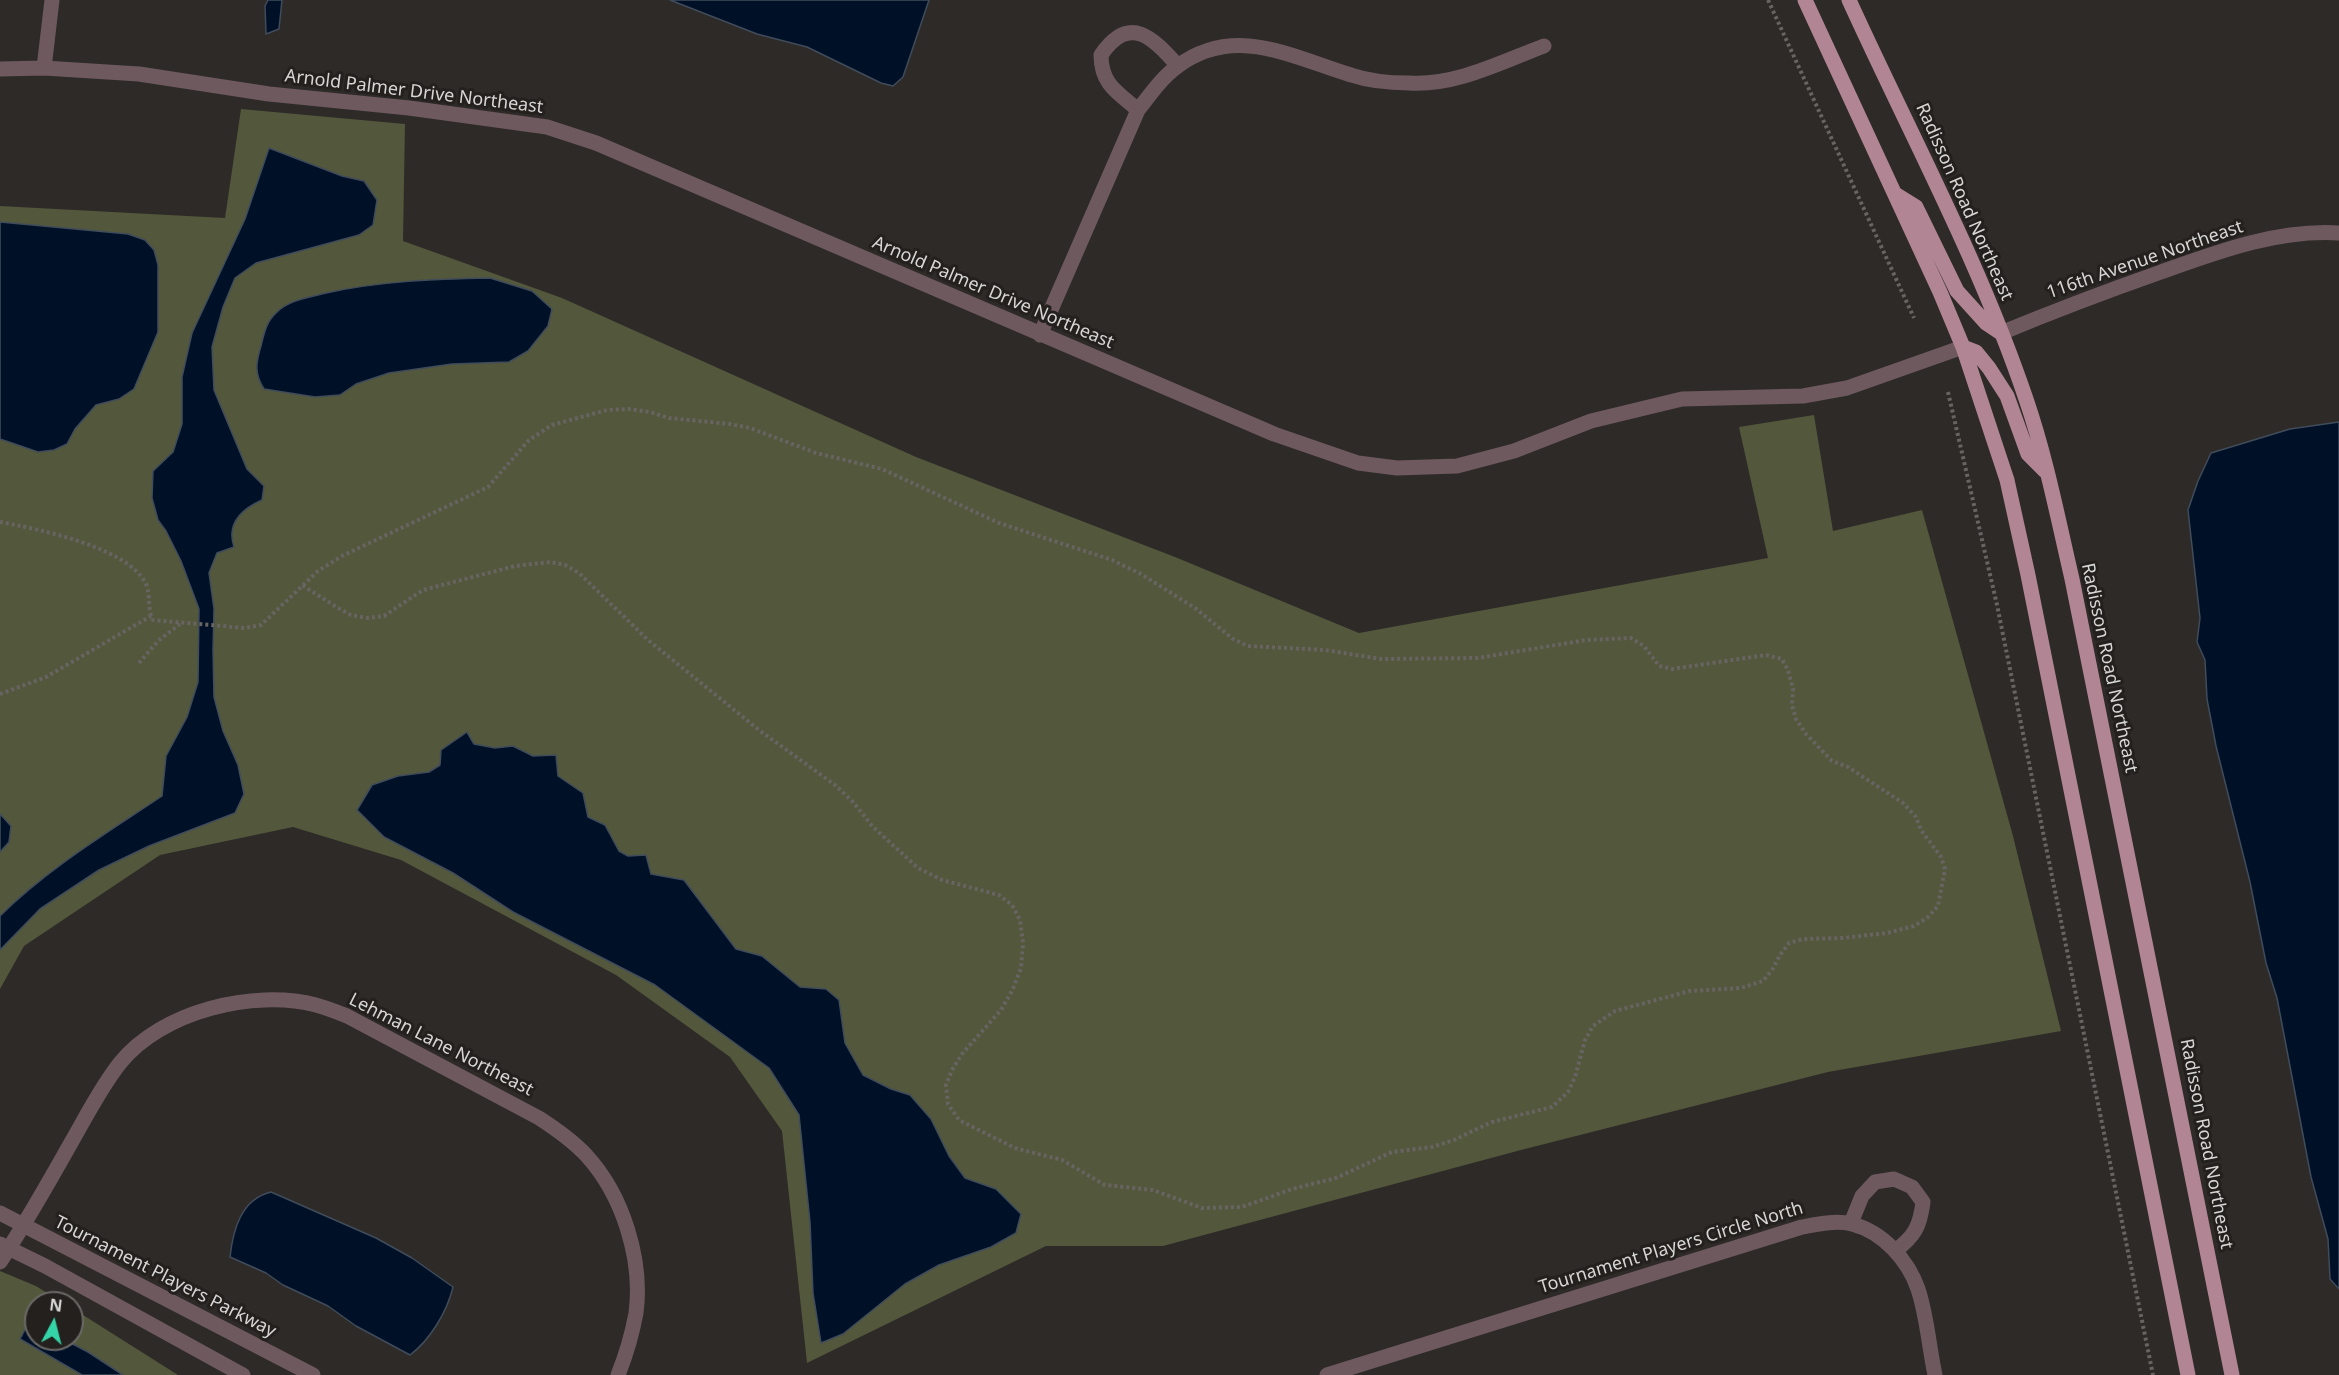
<!DOCTYPE html>
<html>
<head>
<meta charset="utf-8">
<style>
  body { margin:0 }
  #map { position:relative; width:2339px; height:1375px; overflow:hidden; background:#2d2a28; font-family:"Noto Sans",sans-serif }
  canvas { display:block }
  .north { position:absolute; left:24px; top:1291px; width:60px; height:60px; box-sizing:border-box; background:#23201e; border:2px solid #6b6967; border-radius:50%; rotate:7deg; font-size:16px; font-weight:700; line-height:24px; text-align:center; color:#d7d6d4 }
  .north::after { content:''; display:block; margin:auto; width:21px; height:27px; background:#35d4a7; clip-path:polygon(50% 0,100% 100%,50% 72%,0 100%) }
</style>
</head>
<body>
<div id="map">
<canvas width="2339" height="1375"></canvas>
<div class="north">N</div>
</div>
<script>
const ctx = document.querySelector('canvas').getContext('2d');
ctx.lineJoin = 'round';
function paint(path, color) { ctx.fillStyle = color; ctx.fill(path, 'evenodd'); }
function trace(path, color, width, dash) { ctx.strokeStyle = color; ctx.lineWidth = width; ctx.lineCap = dash ? 'butt' : 'round'; ctx.setLineDash(dash || []); ctx.stroke(path); }
function drawText(font, color, halo, rows, align = 'center') {
  ctx.font = font + ' "Noto Sans",sans-serif'; ctx.lineWidth = 6; ctx.setLineDash([]); ctx.textBaseline = 'middle'; ctx.strokeStyle = halo; ctx.fillStyle = color; for (const [text, x, y, turn = 0] of rows) {
    ctx.save(); ctx.translate(x, y); ctx.rotate((+turn || 0) * Math.PI / 180); ctx.textAlign = isNaN(turn) ? turn : align; if (halo) ctx.strokeText(text, 0, 0); ctx.fillText(text, 0, 0); ctx.restore();
  }
}
paint(new Path2D(`
  M241,109L405,124L403,241L562,298L916,457L1175,557L1359,633L1768,558L1739,427L1814,415L1833,531L1922,510L2013,836L2061,1031L1828,1072L1521,1150L1163,1246H1046L807,1363L782,1131L730,1057L616,975L401,860L293,827L160,855L24,946L0,989V206L225,218Z
  M0,1271L36,1286L63,1303H36V1339H72V1308L178,1375H0Z`), '#53573b');
const water = new Path2D(`
  M268,0H282L279,29L266,34L265,6Z
  M670,0H929L903,77L893,86L881,83L807,47L757,34Z
  M269,148L342,176L364,181L377,200L373,225L359,235L256,263L235,278L223,307L212,347L214,390L247,469L264,486L262,500C242,509 226,523 234,547L217,553L209,573L214,609L213,650L214,697L223,731L238,765L244,794L235,813L149,846L99,870L40,909L0,950V916C47,869 107,833 162,796L166,756L187,717L198,682L199,609L181,561L166,531L158,520L152,498L153,471L173,452L182,424V377L192,333L245,219Z
  M0,222L128,234L145,240L154,250L158,265V332L134,389L119,399L96,405L75,429L67,444L54,450L38,452L0,439Z
  M490,278L532,291L552,309L548,326L528,351L509,362L452,364L389,373L356,384L340,395L315,397L264,389C254,374 256,362 261,346C264,334 266,322 276,313C288,300 310,297 326,293C381,281 435,279 490,278Z
  M2339,422V1289L2330,1279L2328,1239L2311,1177L2277,998L2266,963L2250,882L2216,746L2207,699L2205,660L2197,642L2200,618L2188,510L2198,481L2211,453L2290,429Z
  M467,732L474,744L495,748L513,746L533,756L556,755L558,776L583,793L588,817L605,825L619,851L628,856L646,855L651,874L684,880L736,949L762,956L800,987L826,989L839,1000L845,1043L863,1075L891,1089L910,1095L931,1119L949,1156L965,1178L996,1189L1021,1214L1016,1233L991,1247L939,1265L905,1284L843,1334L821,1343L813,1293L810,1222L799,1115L769,1068L655,985L513,912L453,873L384,837L357,810L372,785L398,776L429,772L440,765L441,750Z
  M0,814L11,826L9,842L0,852Z
  M271,1192L376,1238L412,1258L453,1287C447,1312 430,1340 410,1355L356,1326L328,1306L283,1285L266,1273L230,1257C233,1230 241,1199 271,1192Z
  M29,1322L36,1326V1339H63L88,1352L123,1375H82L20,1339Z`);
paint(water, '#001127');
trace(water, '#404c5b', 1.5);
trace(new Path2D(`
  M1768,0L1914,318
  M1948,392L1997,605L2153,1375
  M0,522C38,529 128,547 146,584C151,596 147,609 153,620L245,628L261,625L318,571L342,556L488,487L529,440L552,425L607,410L629,409L650,412L669,418L730,424L750,428L816,453L882,469L999,523L1112,560L1141,574L1195,608L1233,639L1248,646L1325,650L1381,659L1478,658L1586,640L1631,638L1644,646L1659,666L1672,669L1766,655L1782,659L1788,670L1793,689L1792,705L1796,719L1806,734L1832,761L1848,767L1903,803L1916,817L1921,830L1941,857L1945,869L1938,906L1927,918L1914,926L1887,933L1843,938L1803,939L1789,943L1780,955L1772,970L1763,981L1741,988L1690,991L1615,1011L1593,1026L1585,1040L1575,1077L1568,1092L1552,1107L1492,1122L1454,1140L1432,1147L1392,1152L1336,1178L1292,1189L1242,1207L1202,1208L1153,1190L1105,1185L1062,1160L1015,1148L959,1120L948,1104L946,1085L952,1070L962,1054L1001,1010L1012,991L1021,968L1023,943L1020,920L1012,905L999,895L942,880L918,868L873,827L853,802L835,785L759,730L648,640L579,573L565,565L550,562L515,566L423,590L384,616L367,618L351,615L338,608L302,585
  M139,663L158,641L180,624
  M0,694L46,677L151,616`), '#676462', 4, [3, 3]);
trace(new Path2D(`
  M44,68L52,0
  M0,69L44,68L139,74L269,94L409,108L547,127L596,143L1274,434L1358,463L1397,468L1457,466L1514,451L1591,421L1682,399L1803,396L1847,388L1963,347
  M1138,110C1117,92 1101,84 1101,55C1130,13 1153,38 1178,66
  M2001,333C2054,311 2107,291 2161,272C2217,252 2278,229 2339,233
  M1040,335L1138,110C1150,95 1162,77 1178,66C1235,24 1292,57 1351,75C1369,81 1390,83 1409,83C1456,86 1501,62 1544,46
  M0,1213L313,1375
  M1851,1223L1862,1196L1875,1182L1894,1179L1912,1187L1923,1202C1920,1226 1915,1236 1895,1251
  M0,1244L45,1266L243,1375
  M0,1262C26,1223 49,1182 72,1141C87,1115 101,1087 120,1063C162,1011 253,989 316,1005C327,1008 337,1012 347,1016L539,1118C556,1129 572,1140 586,1155C623,1195 643,1260 636,1313C632,1335 626,1355 618,1375
  M1327,1375L1802,1227C1818,1224 1836,1220 1852,1224C1883,1232 1908,1260 1918,1289C1927,1316 1929,1347 1935,1375`), '#6e595f', 15);
trace(new Path2D(`
  M1805,0L1940,292L1963,347L2007,480L2028,575L2188,1375
  M1849,0C1909,132 1979,260 2026,399C2046,457 2058,519 2072,579L2232,1375
  M1895,194L1916,207L1957,291L1986,323L2001,333
  M1963,347L1976,352L1989,368L2007,396L2028,454L2045,471`), '#b18593', 15);
drawText('18px', '#d7d6d4', '#23201e', [
  ["Arnold Palmer Drive Northeast",414,92,7],
  ["Radisson Road Northeast",1964,202,66],
  ["116th Avenue Northeast",2145,260,-19],
  ["Arnold Palmer Drive Northeast",993,293,23],
  ["Radisson Road Northeast",2109,668,78],
  ["Lehman Lane Northeast",441,1045,27],
  ["Radisson Road Northeast",2206,1144,79],
  ["Tournament Players Circle North",1671,1248,-17],
  ["Tournament Players Parkway",165,1277,27]
]);
</script>
</body>
</html>
